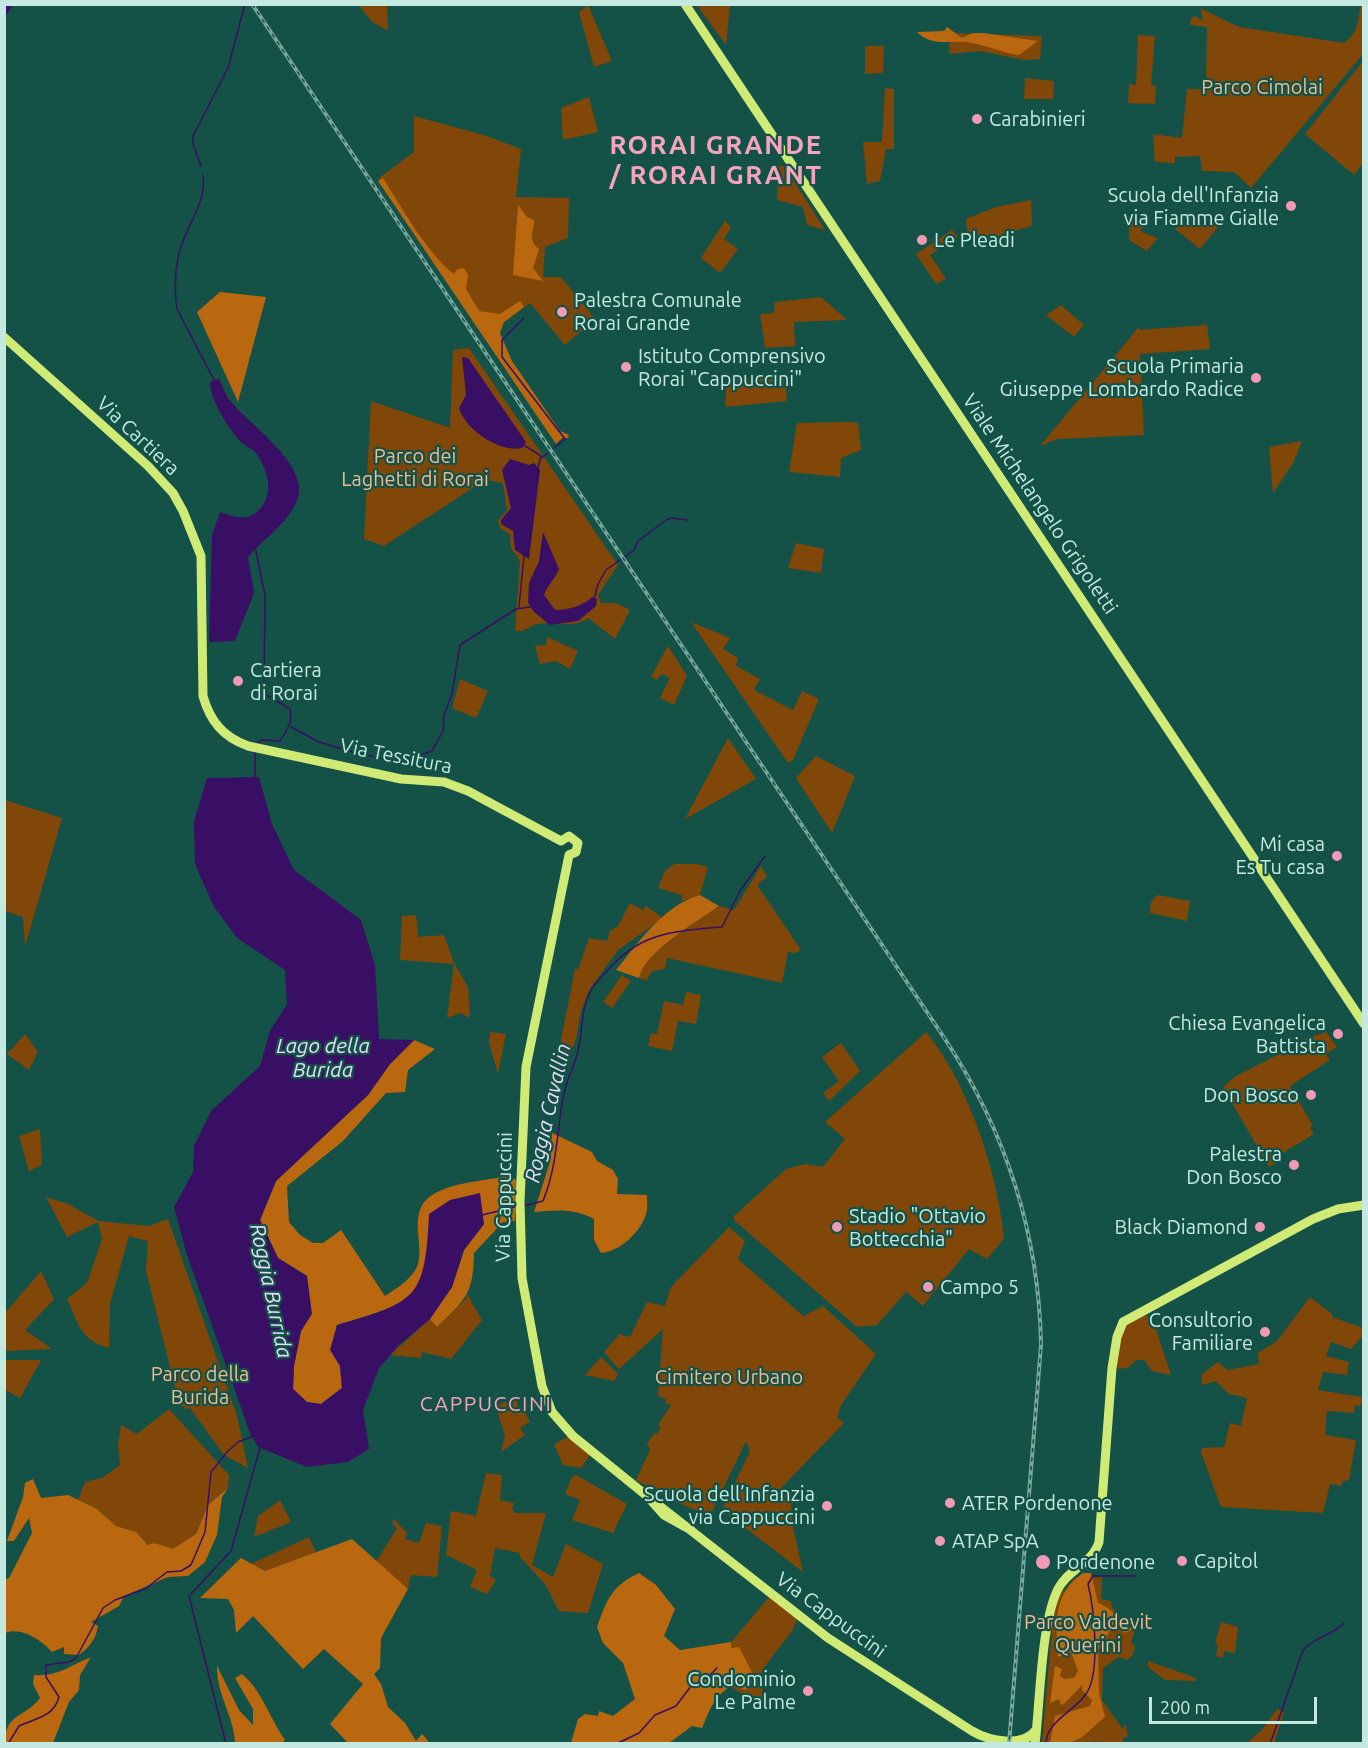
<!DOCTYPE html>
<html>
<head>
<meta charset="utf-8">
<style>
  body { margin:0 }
  #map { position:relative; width:1368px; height:1748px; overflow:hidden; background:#145147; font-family:Ubuntu,sans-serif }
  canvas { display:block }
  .frame { position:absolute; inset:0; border:6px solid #c4e9e0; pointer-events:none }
  .scale { position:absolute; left:1149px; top:1697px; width:168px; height:27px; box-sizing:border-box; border:3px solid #c4e9e0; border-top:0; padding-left:8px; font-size:18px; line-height:21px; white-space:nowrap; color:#c4e9e0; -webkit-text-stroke:4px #145147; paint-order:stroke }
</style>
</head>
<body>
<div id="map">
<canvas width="1368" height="1748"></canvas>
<div class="frame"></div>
<div class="scale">200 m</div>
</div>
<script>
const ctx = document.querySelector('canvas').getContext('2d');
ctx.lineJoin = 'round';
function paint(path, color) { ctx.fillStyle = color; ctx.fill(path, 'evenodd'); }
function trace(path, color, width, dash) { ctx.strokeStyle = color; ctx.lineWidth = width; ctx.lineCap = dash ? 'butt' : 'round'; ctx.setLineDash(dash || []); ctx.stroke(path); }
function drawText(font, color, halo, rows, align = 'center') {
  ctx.font = font + ' Ubuntu,sans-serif'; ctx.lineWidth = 4.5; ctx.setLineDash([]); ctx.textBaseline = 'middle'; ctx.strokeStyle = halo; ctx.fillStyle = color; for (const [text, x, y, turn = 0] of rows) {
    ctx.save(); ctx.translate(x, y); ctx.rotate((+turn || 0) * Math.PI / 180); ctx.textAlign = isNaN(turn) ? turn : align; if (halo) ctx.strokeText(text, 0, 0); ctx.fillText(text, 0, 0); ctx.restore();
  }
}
paint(new Path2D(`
  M359,5H387L388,31L371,21Z
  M588,5L612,61L594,67L579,12Z
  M697,5H730L726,45Z
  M1363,5V54L1251,188L1234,172L1202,171L1200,156L1175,157V163L1155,162L1153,134L1182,138L1187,89H1206L1207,27L1190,25L1191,18L1195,16L1201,20L1203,19L1200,8L1239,27L1344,43C1357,34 1358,23 1360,7Z
  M950,33L1042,36L1040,59L1025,60L980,51L949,54Z
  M1138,35L1155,36L1151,85L1156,86L1155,104L1128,103L1129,84L1136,85Z
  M865,46H884L883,73L865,74Z
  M1363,61V163L1354,175L1305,134Z
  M1025,78L1054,81L1053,99H1024Z
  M885,88L894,89V149H886L880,181L867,184L863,142H882Z
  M589,97L598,132L563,140L561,108Z
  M414,116L487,136L521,149L516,197L569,198L568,238L545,247L543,277H561L595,319L565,345L530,303L488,334L379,178L414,152Z
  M778,166H784L825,230L807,225L803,207L777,200Z
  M1031,200L1032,226L1003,234L978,247L967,230L966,219L996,207Z
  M1130,213L1144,216L1141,232L1158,238L1147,251L1129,240Z
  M725,221L731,227L724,239L738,249L720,273L701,258Z
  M1222,222L1200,249L1175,229L1178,225Z
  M952,230L958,237L930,255L946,279L936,284L916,254Z
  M821,297L847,320L794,322L795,346L765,348L760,314L774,313L775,302Z
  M1061,305L1084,325L1074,337L1046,315Z
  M1207,325L1210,349L1140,354L1144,435L1058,439L1040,446L1139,327V330Z
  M469,348L618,565L598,595L601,603H616L630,610L615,639L588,618C571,630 556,620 537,624C529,626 524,633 515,631L520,561L511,548L510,534L501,529L498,521L507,510L503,484C493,479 487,481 477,485L384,546L364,539L371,401L450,428L453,350Z
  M785,376L787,401L725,407L727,380Z
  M848,422L858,423L861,450L841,458L840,477L789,472L797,423Z
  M1302,441L1293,463L1273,493L1269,447Z
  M796,543L824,549L821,573L788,568Z
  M691,622L730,638L723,649L738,658L736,666L760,679L754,690L793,710L802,691L819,699L793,760L788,763Z
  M547,637L578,651L570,669L556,661L540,664L535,646L546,645Z
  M668,646L687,676L674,705L660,698L670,678L661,674L657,680L651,677Z
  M460,679L488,691L476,718L452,708Z
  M728,738L756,779L685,819Z
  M816,756L855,776L832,833L796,778Z
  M5,800L62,818L25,947L23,917L5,911Z
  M674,864H697L708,867L700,895L682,901V895L658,888L665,871Z
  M761,866L767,877L757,885L801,950L796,953L788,952L782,983L667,958L665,969L652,971L647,980L639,978C645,951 697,922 719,906L734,910Z
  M1157,895L1190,901L1187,921L1150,913L1151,902Z
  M630,903L643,910L646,906L663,918L618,950L589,990L581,1011L576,1039L561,1078L565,1051L559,1050L575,969H578L589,938L607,941L610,931L618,926Z
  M416,915L418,937L444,935L454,963L468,987L470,1018L460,1013L447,1018L454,964L400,960L402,916Z
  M622,975L631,981L612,1008L603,1002Z
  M686,992L701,995L696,1024L678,1021L672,1051L648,1046L651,1033L657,1034L664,1001L683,1005Z
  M490,1032L506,1034L498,1074L489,1043Z
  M926,1032C968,1083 998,1173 1004,1239L987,1259L969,1249L923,1306L906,1292L877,1325L857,1327L734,1220V1216L786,1169L805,1164L823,1167L845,1139L825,1122Z
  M1326,1032L1337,1047L1326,1054L1330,1060L1290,1086L1313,1126L1310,1128L1314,1134L1276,1157L1278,1162L1269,1167L1223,1087L1236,1076L1289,1049L1294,1055L1303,1040Z
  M25,1034L38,1052L29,1070L7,1054Z
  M841,1043L860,1071L829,1101L823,1093L839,1081L822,1057Z
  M40,1129L42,1165L29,1171L19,1136Z
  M46,1197L68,1204L98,1221L149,1226L168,1219L237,1416L248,1468L224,1455L190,1408L185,1409L178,1399L146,1271L148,1238L147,1241L129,1236L110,1304L109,1348C81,1341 78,1323 67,1299L87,1283L102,1239L98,1222L67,1237Z
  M729,1227L745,1241L738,1259L803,1316L823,1306L876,1354L841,1405L837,1417L844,1423L780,1489L791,1500L792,1523L803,1572L722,1510L750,1451L746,1441L710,1516L676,1502L636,1480L650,1450L647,1444L654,1433L657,1434L661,1426L658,1425L671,1405L665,1403L666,1399L658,1396L663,1329L619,1369L604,1352L618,1336L617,1334L630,1337L647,1302L665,1306L671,1287Z
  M41,1271L54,1299L25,1330L52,1349L5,1351V1313Z
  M467,1294L482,1320L451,1359L422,1352L421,1358L390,1355L430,1319L437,1327L466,1299Z
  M1310,1297L1332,1314V1317L1363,1328L1361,1338L1351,1349L1331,1342L1326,1356L1349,1362L1347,1375L1323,1372L1318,1390L1362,1397L1361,1406L1355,1405L1354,1413L1327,1411L1325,1435L1356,1440L1349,1480L1343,1481L1341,1486L1330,1484L1323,1513L1221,1507L1201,1452L1202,1448L1224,1447L1230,1423L1241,1426L1247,1398L1229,1394L1216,1381L1202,1385V1374L1218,1362L1227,1370L1259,1364L1258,1353L1277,1341Z
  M1143,1315L1152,1317L1171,1375L1152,1371L1144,1360H1136L1128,1368L1114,1369C1118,1340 1114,1329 1143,1315Z
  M601,1357L618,1374L614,1381L585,1375Z
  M5,1360H41L20,1398L5,1390Z
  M516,1398L519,1410L523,1409L530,1422L520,1428L525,1435L501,1452L505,1435L495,1406Z
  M169,1409L229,1475L228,1488L208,1505L196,1534L173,1550L154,1543L148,1545L136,1532L116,1526L97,1509L78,1500L85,1482L102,1478L120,1465L118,1446L121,1425L137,1434Z
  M568,1437L590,1455L581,1468L563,1465L554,1444Z
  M486,1473L502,1475L500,1500L514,1503L512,1509L515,1513H546L532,1565L553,1577L566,1544L603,1564L588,1613L559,1611L545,1584L520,1557V1553L495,1548L490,1576L496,1580L487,1594L470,1587L477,1570L446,1555L451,1511L476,1516Z
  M576,1475L627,1504L613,1533L572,1520L580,1500L565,1494L572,1477Z
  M280,1500L291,1522L254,1537L258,1516Z
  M394,1519L407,1533L405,1539L419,1543L426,1523L442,1526L437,1577L411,1575L408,1589L376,1562L397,1528L392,1523Z
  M309,1537L316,1553L265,1571L251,1564Z
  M1102,1577L1101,1599L1111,1601L1112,1607L1124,1621L1138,1619L1131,1643L1135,1646L1133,1655L1127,1660L1119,1657L1103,1668L1102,1700L1122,1728L1126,1725L1128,1737H1123V1742L1126,1743H1098L1097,1741L1084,1743H1042L1054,1607L1060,1595L1075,1578Z
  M770,1596L798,1618L792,1631L762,1670L763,1706L729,1686L731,1642Z
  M1221,1622L1238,1627L1235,1653L1224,1651L1223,1658L1216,1656L1218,1645L1215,1643Z
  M1148,1661L1196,1678V1681L1165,1680L1148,1667Z
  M1277,1709L1284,1712L1274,1743H1247L1261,1731Z`), '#814708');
paint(new Path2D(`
  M947,27L962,38L973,33H983L1038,41L1019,55C1003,53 988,46 972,43C953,39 932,48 917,32L944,31Z
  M383,178C400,205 429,256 454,274L457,269L464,268L468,275L466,289L479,311L500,314L520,301L524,307L504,322L500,333L512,361L560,431L569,435L568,438H562L556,444L378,181Z
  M518,205L527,217L534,220C534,233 527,239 539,249L533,268L543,281L513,275Z
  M220,292L266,297L238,402L197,312Z
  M700,895L719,906C697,922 645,951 639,978L616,970C639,942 664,905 700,895Z
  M414,1040L435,1049L408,1070L405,1092L386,1093L343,1141L287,1186L289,1222L300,1235L313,1243H323L341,1230L385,1296C397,1288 413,1279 418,1264C424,1243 407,1211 432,1195C453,1182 484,1181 508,1176L516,1180L515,1221L503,1222L474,1253C473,1295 466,1299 437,1327L430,1319L452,1287L464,1250L484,1224L430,1214C425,1299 418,1301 337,1325L331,1350L340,1366L342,1388L321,1404L307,1402L293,1389L294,1366L301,1331L311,1314L307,1276L278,1258L260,1220L276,1181L368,1095L390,1064Z
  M552,1133L592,1152L597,1161L613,1170L618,1179L617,1194L647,1195C647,1201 648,1209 646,1214C641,1232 619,1252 601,1253L594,1240V1219C575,1208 555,1210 534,1212L549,1165Z
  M33,1479L41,1498L68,1495L97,1509L116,1526L136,1532L148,1545L154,1543L173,1549L196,1534L208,1505L228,1488L222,1497L217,1535L205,1562L188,1576L168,1577L124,1596L119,1606L91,1622L98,1626C96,1639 89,1648 79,1655L64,1654V1647L52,1652C42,1640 20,1626 5,1633V1580L9,1578L32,1533L29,1518L14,1541H7L23,1497L25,1483Z
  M352,1539L408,1589L381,1638L380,1668L374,1674L381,1684L388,1707L405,1723L416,1741L422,1734L430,1743H348L330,1724L363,1684L324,1649L303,1669L253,1616L236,1633L234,1610L228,1599L200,1598L241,1558L265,1571Z
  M639,1573L656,1585L675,1609L664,1636L680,1650L731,1642V1648L739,1647L756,1680L745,1690L733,1684C713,1698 711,1707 702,1728L692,1726L669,1743H571L578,1719L585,1714L598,1716L599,1711L613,1716L635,1699L623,1663L603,1643L597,1627C607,1600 611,1586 639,1573Z
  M1083,1573H1091L1098,1603C1112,1608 1120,1621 1133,1629L1125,1633L1117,1627L1111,1629L1098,1650L1099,1693L1105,1717C1083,1734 1084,1744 1053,1743H1050L1055,1716L1090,1706L1092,1700L1082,1690V1685L1064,1704L1061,1705L1059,1699L1050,1703L1055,1666L1062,1669L1060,1676L1064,1679L1074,1678L1078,1671L1071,1652L1058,1657C1056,1623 1052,1595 1083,1573Z
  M91,1657L80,1675L79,1690L69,1702L53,1743H5C4,1714 26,1717 40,1698L33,1684L34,1675C57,1677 71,1665 91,1657Z
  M217,1666L239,1710L253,1725V1709L235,1678L242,1674C263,1692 269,1717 285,1740L282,1743H235C234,1716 216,1693 217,1666Z`), '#b9680f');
paint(new Path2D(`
  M462,357L468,358L526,442L522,448C499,453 465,429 459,408L466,395Z
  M219,379C223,387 226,397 232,403C251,426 314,468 296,503C284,527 264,538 248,557L254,593L235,641L209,642L212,535L220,512C234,517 247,522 259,510C275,494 268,467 254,451C249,447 243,445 239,440C226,424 211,402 210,382Z
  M510,459L529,465L534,463L540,470L529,559L515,550L513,531L501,524V520L511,508L502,470Z
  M543,532L559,569C555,579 547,586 544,595L555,610C568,610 583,606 592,597L597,599L596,606L578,621L550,625L533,611L528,602L529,583L539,561Z
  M259,777L272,824L294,870L361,920L375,965L379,1039L414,1040L390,1064L368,1095L276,1181L260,1220L278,1258L307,1276L312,1314L301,1331L294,1366L293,1389L307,1402L321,1404L342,1388L340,1366L330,1350L337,1325C417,1302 425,1299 429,1214L450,1200L480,1193L484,1224L464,1250L452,1287L430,1319L398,1346L379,1368L363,1410L369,1449L348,1462L307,1467L258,1447L250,1433L186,1252L174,1207L193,1172L194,1146L211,1111L260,1066L270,1031L287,1004L285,970L237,938L214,907L195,864L194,821L207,778Z`), '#380f64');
trace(new Path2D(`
  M201,166L193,144V136L228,68L245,4
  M203,175C207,200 188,224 181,247C175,264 174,291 177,309L215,382
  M524,318L502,340V357L565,439L554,448
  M522,444L541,456L538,468
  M541,458L548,453
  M255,546L265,596L264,688L268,696L290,709C293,723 287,730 280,741L262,740L257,743
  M594,599L598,584L606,570L634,550L638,541L666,520L672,518L688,520
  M519,607L524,555
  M291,727L319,742L360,754L400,762L432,751L443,731L444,715L452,694L460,645L516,609L530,607
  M255,751V779
  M523,1206L543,1201C556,1169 557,1137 562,1103C564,1086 572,1071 577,1055C583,1034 580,1012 590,992C594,985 601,977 607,971C640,932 674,931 722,927L740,891L765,856
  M482,1215L515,1207
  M8,1744L19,1726C35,1718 53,1718 59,1697L46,1677V1665L69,1662L76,1658L103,1608L115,1600L145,1589L167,1572L181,1571L191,1565L205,1532L211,1472L227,1452L238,1442L254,1436
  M226,1744L189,1596L231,1551L260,1448
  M616,1744L639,1733L655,1715L676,1706L691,1686L708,1677L717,1668
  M1046,1744C1046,1721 1075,1711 1086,1694C1101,1673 1094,1608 1088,1584L1093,1576H1136
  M1270,1744L1303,1650C1315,1637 1336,1633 1344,1623`), '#380f64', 1.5);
trace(new Path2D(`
  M4,13L10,4`), '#380f64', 6);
trace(new Path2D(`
  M685,4L1364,1024
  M4,337L148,466L173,493L183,511L201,556L203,696C210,721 223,737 248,746L401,779L444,782L468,791L561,841
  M561,841L569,836L578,843L576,852L569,855
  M569,855L526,1067L520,1201L522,1278L542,1386L552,1412L573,1436L647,1496
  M691,1530L664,1515L647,1496L828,1638L972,1731C989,1741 1023,1748 1036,1730
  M1035,1744C1040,1704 1041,1622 1058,1589C1068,1569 1092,1564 1099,1542L1112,1368L1117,1337L1123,1322L1313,1219L1338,1209L1364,1205`), '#d0ea76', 9);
const rail = new Path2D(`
  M252,4L945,1039C1006,1132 1039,1234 1041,1345L1009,1744`);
trace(rail, '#78a79e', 4);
trace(rail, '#145147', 1.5, [4.5]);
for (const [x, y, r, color] of [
  [977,119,6,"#f09ab5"],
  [1291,206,6,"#f09ab5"],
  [922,240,6,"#f09ab5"],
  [562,312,6,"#f09ab5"],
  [626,367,6,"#f09ab5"],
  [1256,378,6,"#f09ab5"],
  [238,681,6,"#f09ab5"],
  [1337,856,6,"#f09ab5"],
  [1338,1034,6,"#f09ab5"],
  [1311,1095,6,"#f09ab5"],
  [1294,1165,6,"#f09ab5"],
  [837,1227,6,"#f09ab5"],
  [1260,1227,6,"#f09ab5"],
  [928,1287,6,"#f09ab5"],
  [1265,1332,6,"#f09ab5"],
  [950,1503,6,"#f09ab5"],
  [827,1506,6,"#f09ab5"],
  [940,1541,6,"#f09ab5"],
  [1182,1561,6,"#f09ab5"],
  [1043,1562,8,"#f09ab5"],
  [808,1691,6,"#f09ab5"]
]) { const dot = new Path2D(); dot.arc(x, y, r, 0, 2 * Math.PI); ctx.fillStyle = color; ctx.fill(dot); trace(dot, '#145147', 2); }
drawText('20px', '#eebb93', '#145147', [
  ["Parco Cimolai",1262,87],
  ["Parco dei",415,456],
  ["Laghetti di Rorai",415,479],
  ["Parco della",200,1374],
  ["Burida",200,1397],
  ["Cimitero Urbano",729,1377],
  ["Parco Valdevit",1088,1622],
  ["Querini",1088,1645]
]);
drawText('20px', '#c4e9e0', '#145147', [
  ["Carabinieri",989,119],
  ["Scuola dell'Infanzia",1279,195,"right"],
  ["via Fiamme Gialle",1279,218,"right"],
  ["Le Pleadi",934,240],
  ["Palestra Comunale",574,300],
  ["Rorai Grande",574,323],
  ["Istituto Comprensivo",638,356],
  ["Rorai \"Cappuccini\"",638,379],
  ["Scuola Primaria",1244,366,"right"],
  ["Giuseppe Lombardo Radice",1244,389,"right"],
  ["Cartiera",250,670],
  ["di Rorai",250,693],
  ["Mi casa",1325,844,"right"],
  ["Es Tu casa",1325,867,"right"],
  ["Chiesa Evangelica",1326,1023,"right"],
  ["Battista",1326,1046,"right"],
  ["Don Bosco",1299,1095,"right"],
  ["Palestra",1282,1154,"right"],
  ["Don Bosco",1282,1177,"right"],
  ["Stadio \"Ottavio",849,1216],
  ["Bottecchia\"",849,1239],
  ["Black Diamond",1248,1227,"right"],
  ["Campo 5",940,1287],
  ["Consultorio",1253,1320,"right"],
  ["Familiare",1253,1343,"right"],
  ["Scuola dell’Infanzia",815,1494,"right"],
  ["via Cappuccini",815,1517,"right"],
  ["ATER Pordenone",962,1503],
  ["ATAP SpA",952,1541],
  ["Capitol",1194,1561],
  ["Pordenone",1056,1562],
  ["Condominio",796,1679,"right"],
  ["Le Palme",796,1702,"right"]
], 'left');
drawText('20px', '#c4e9e0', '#145147', [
  ["Via Cartiera",138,436,43],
  ["Viale Michelangelo Grigoletti",1040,504,56],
  ["Via Tessitura",396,756,11],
  ["Via Cappuccini",504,1197,-89],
  ["Via Cappuccini",831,1615,36]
]);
drawText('italic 21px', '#e6ddfa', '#145147', [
  ["Lago della",323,1046],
  ["Burida",323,1070],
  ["Roggia Cavallin",548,1113,-77],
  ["Roggia Burrida",271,1291,78]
]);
ctx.letterSpacing = '1.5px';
drawText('21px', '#f4a4bc', '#145147', [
  ["CAPPUCCINI",486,1404]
]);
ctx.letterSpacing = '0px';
ctx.letterSpacing = '1.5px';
drawText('bold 26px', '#f4a4bc', '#145147', [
  ["RORAI GRANDE",716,145],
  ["/ RORAI GRANT",716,175]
]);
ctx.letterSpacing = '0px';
</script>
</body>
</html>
